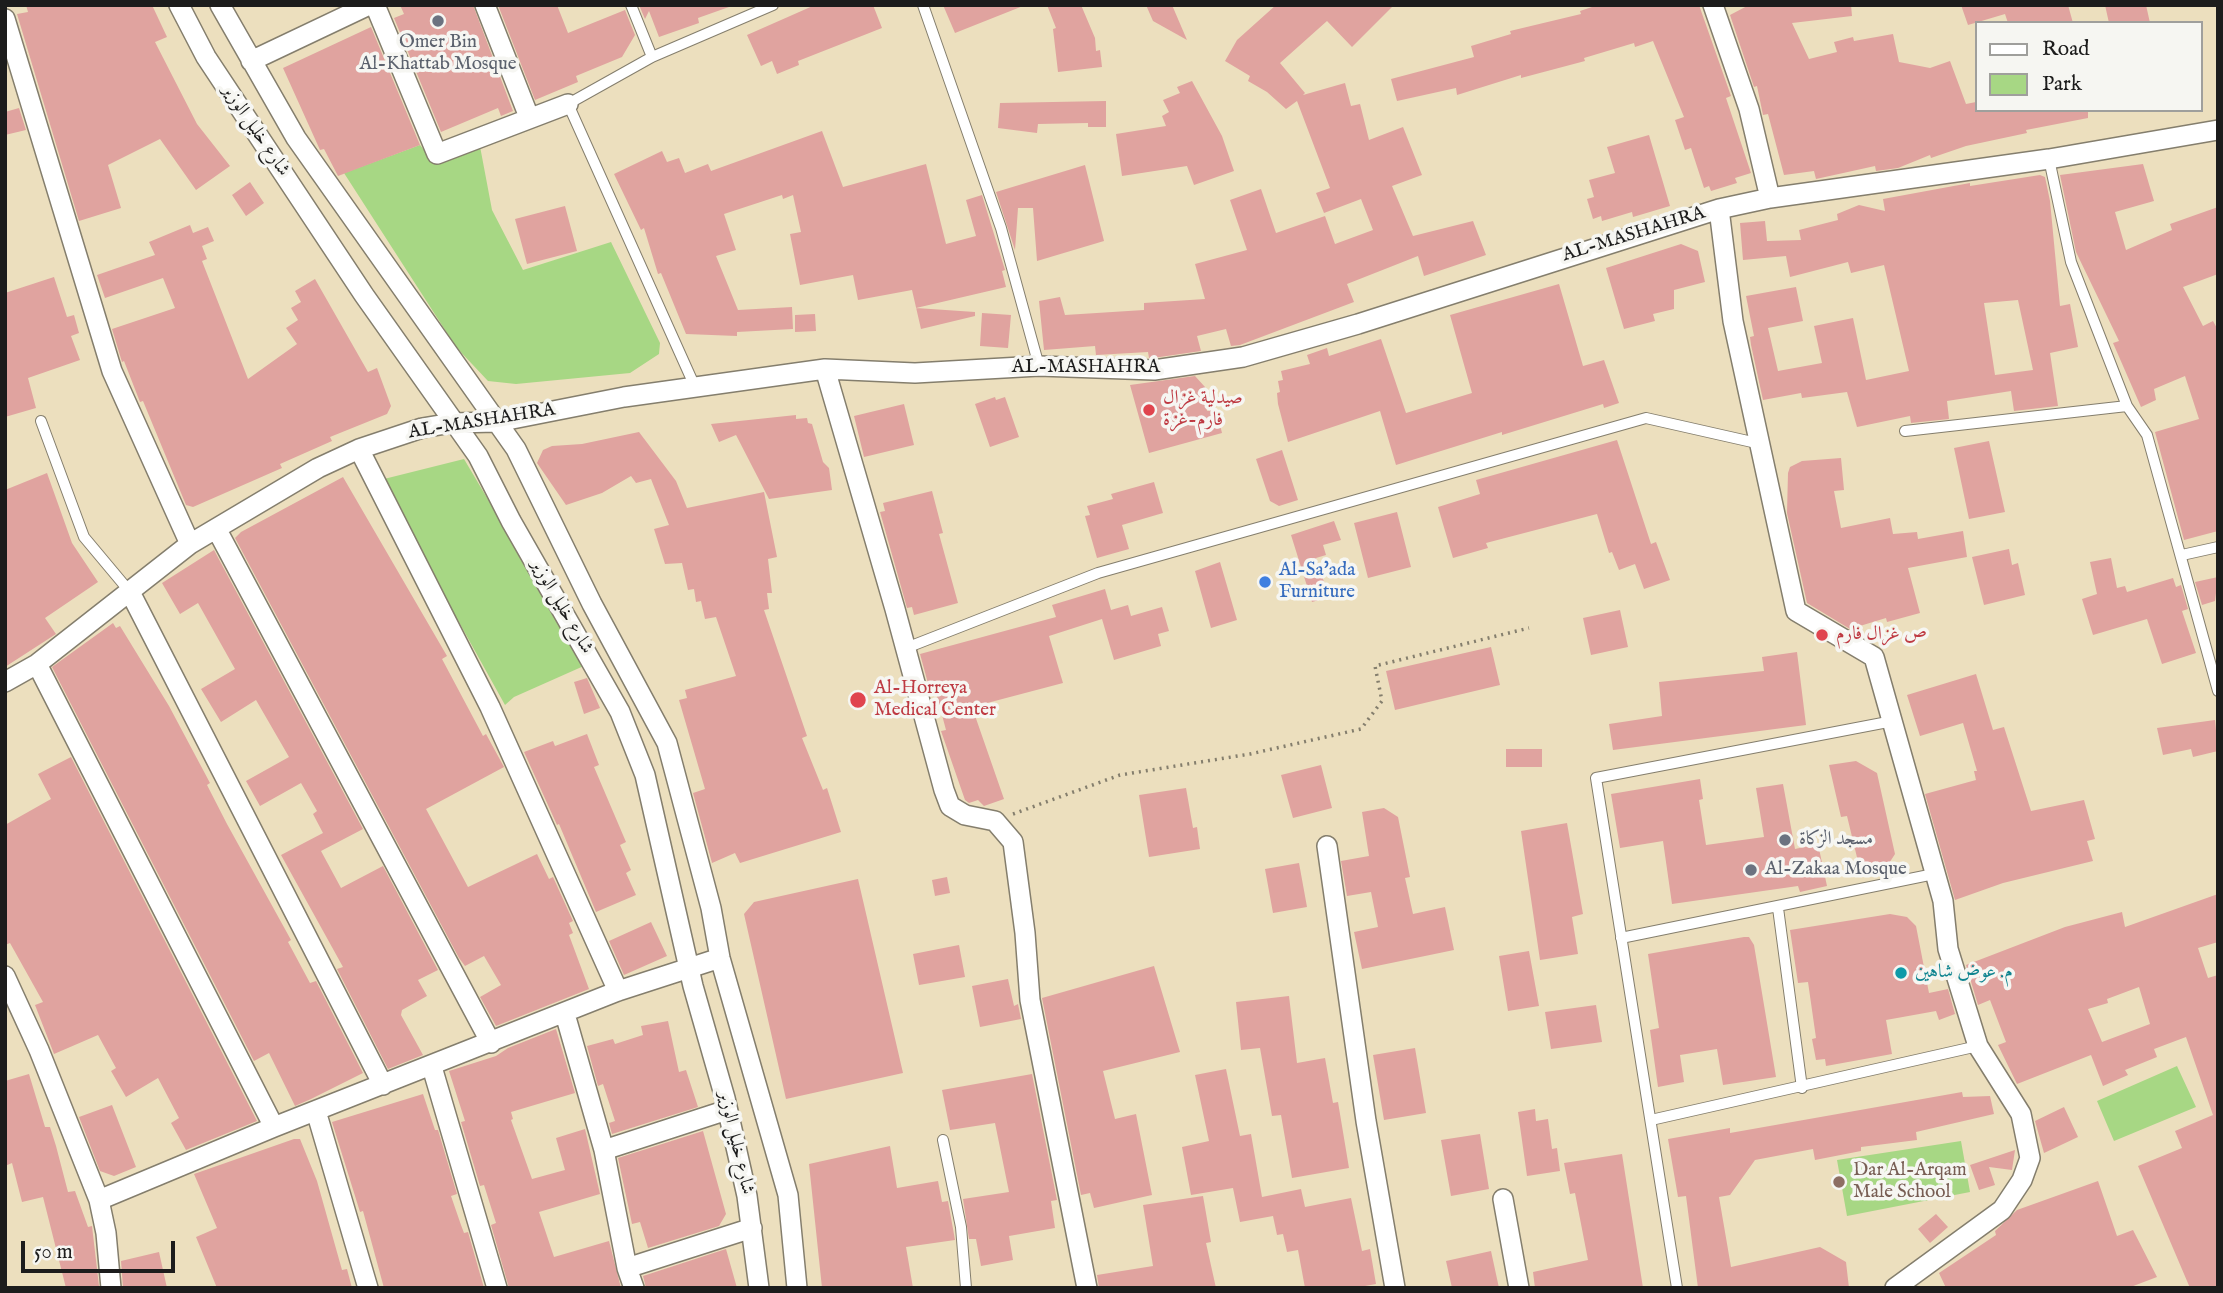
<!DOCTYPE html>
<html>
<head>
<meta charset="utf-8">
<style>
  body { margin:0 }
  #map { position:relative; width:2223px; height:1293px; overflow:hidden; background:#ecdfbe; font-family:"IM FELL English",serif }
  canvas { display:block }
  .frame { position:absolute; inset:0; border:7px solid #1c1c1c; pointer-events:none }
  .legend { position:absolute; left:1975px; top:21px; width:228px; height:91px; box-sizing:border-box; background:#f6f6f2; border:2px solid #9f9f9c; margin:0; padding:9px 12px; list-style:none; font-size:21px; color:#1c1c1c }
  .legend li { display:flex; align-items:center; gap:14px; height:35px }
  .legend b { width:35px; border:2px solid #9f9f9c }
  .scale { position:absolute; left:21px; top:1241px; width:154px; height:32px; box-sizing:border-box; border:4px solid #1c1c1c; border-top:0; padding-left:9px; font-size:21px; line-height:24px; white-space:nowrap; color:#1c1c1c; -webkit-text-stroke:5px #f6f6f2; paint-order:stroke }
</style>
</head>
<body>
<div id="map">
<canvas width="2223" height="1293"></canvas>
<div class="frame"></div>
<ul class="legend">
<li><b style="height:9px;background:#fff"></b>Road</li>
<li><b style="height:19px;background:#a7d784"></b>Park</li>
</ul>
<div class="scale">50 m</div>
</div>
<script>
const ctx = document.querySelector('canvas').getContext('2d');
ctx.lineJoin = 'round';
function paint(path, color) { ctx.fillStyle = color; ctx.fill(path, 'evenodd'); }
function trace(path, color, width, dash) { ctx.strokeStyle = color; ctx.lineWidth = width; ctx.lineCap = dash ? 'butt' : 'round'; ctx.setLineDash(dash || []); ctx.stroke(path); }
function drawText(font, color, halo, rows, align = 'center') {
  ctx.font = font + ' "IM FELL English",Amiri,serif'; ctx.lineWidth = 7; ctx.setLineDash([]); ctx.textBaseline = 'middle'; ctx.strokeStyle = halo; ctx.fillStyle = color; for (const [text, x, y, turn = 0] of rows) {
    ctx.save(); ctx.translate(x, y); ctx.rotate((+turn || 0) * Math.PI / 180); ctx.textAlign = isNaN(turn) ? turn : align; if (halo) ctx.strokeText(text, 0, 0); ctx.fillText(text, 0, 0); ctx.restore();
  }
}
paint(new Path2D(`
  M479,141L492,210L523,270L611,242L660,343L659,354L630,373L516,384L488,381L456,347L344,173L420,145L433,161Z
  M464,459L586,665L514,697L505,705L380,480Z
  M2177,1066L2196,1107L2114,1141L2097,1101Z
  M1961,1141L1970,1192L1847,1216L1837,1160Z`), '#a7d784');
paint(new Path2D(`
  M26,5H152L167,37L155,42L197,124L230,166L196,190L160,139L108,165L121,208L79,221L17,14L28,12Z
  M400,5H473L513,111L501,116L498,108L441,132L394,18L404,14Z
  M498,5H557L568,33L625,10L635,35L622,57L576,76L578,82L535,100Z
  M639,5H728L729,7L698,18L699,23L659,37L649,11L645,19Z
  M815,5H873L882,28L798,61L799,65L777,74L772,61L761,66L747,35Z
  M943,5H1022L1023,6L955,33Z
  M1047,5H1081L1095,38L1096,51L1100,50L1102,67L1058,72L1053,29L1056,28Z
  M1146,5H1172L1187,40L1153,21Z
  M1276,5H1394L1352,47L1327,21L1280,63L1305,93L1303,95L1345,83L1351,106L1360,104L1369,140L1403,127L1422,175L1392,186L1413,236L1473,221L1486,255L1424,276L1418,256L1347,284L1354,302L1240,345L1231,346L1226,329L1197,336L1201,351L1153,358H1149L1148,352L1096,355L1095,346L1044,350L1039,301L1060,297L1065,315L1144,310V303L1205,299L1195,264L1247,250L1230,200L1261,189L1276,233L1325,216L1335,244L1373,230L1361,199L1324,213L1316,193L1330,188L1297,101L1286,109L1267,92L1248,81L1250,76L1225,61L1237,40Z
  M1598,5H1699L1731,96L1726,98L1751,173L1735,178L1737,183L1711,191L1709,186L1704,188L1691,148L1685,150L1675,120L1684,117L1653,41L1635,47L1634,43L1584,58L1585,61L1521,78V75L1457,95L1456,88L1397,101L1391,79L1474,57L1471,46L1511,34L1510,31L1581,14L1580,11Z
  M1749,5H1851L1852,16L1792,23L1809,59L1837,52L1834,42L1853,37L1854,41L1893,34L1899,62L1930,68L1950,61L1966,104L1976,102V110H2088V118L2026,130L2027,133L1966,146L1931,158L1930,155L1898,168L1876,171L1875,166L1816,179L1814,171L1784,175L1768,114L1763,115L1757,86L1754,87L1730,15Z
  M1961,5H2068L2073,23H2008L2005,14L1968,25Z
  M2105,5H2146L2150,23H2109Z
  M371,27L420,145L338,176L324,149L320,150L283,68Z
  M1192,81L1222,136L1234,171L1194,185L1187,166L1122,176L1116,134L1166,126L1162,116L1169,112L1163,100L1180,93L1177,87Z
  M1106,101V127H1088V123L1038,124L1037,133L998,128L1000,103Z
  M19,108L26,130L5,135V112Z
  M822,131L843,187L926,164L946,244L976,236L966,200L982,195L1005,270L1002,271L1006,287L916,308L975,312V316L921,329L912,290L858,300L853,275L800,285L790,234L801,232L793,195L783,199L782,195L724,214L736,250L716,256L738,310L792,307L793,329L737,332V336L686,334L661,273L658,274L644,228L641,230L614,174L662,151L667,162L679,158L685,173L708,164L711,171Z
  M1649,135L1670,206L1633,217L1632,212L1602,221L1601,216L1593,219L1587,199L1594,197L1589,180L1615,173L1607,147Z
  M2143,164L2154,201L2115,212L2126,250L2172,230L2170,224L2218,207V274L2183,287L2203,326L2213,321L2218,330V531L2184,540L2155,432L2199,419L2185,376L2154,389L2156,400L2141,407L2113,343L2119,341L2076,252L2060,175Z
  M1085,165L1104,241L1037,261L1033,208H1018L1015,250L996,192Z
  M2040,175L2045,177L2050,201L2060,306L2070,304L2078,347L2050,353L2058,406L2014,411L2011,391L1947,401L1949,419L1911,423L1910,416L1857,427L1847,392L1802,398L1801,393L1763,400L1751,345L1750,337L1754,336L1746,296L1796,287L1803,321L1768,328L1778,371L1822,363L1814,326L1853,318L1866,380L1909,371L1884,265L1851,273L1848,262L1790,277L1786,256L1743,260L1740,223L1765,221L1767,241L1801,240L1799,230L1838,220L1837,214L1859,205L1885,211L1883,199L1970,183V186ZM2018,300L2033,370L1995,375L1984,303Z
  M250,182L264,203L246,216L232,195Z
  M565,206L577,251L527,264L515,219Z
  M190,225L193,233L208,227L214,241L202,246L207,259L202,261L248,379L297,344L286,328L298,320L291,308L301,302L295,291L315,279L368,372L377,368L391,406L387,414L330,437L332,441L280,464L282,468L193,507L186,505L143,401L140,402L124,361L122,362L112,329L175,308L163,278L105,298L97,275L155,255L149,242Z
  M1681,244L1698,251L1705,282L1674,290V309L1653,314L1655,321L1624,329L1606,268Z
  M54,277L67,317L74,315L79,333L71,336L80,360L28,378L36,408L5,417V293Z
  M1559,284L1583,366L1604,360L1619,403L1604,408L1603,404L1502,435V432L1396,465L1380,411L1288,442L1278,404L1277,393L1280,392L1278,381L1283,380L1281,371L1310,364L1307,355L1327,348L1329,356L1381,339L1406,413L1472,393L1450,315Z
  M982,313L1011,315L1008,348L980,346Z
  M815,314L816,331L795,332V315Z
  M1195,376L1205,387L1207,411L1216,409L1222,433L1149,453L1130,385Z
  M995,397L996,400L1005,397L1019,437L990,447L975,404Z
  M904,404L914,445L864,457L854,416Z
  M796,415V419L807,418L808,423L812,424L823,462L829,468L832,490L769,499L736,435L719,442L711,424Z
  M639,432L676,481L687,508L764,492L777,557L768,559L772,593H767L769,609L764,610L807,736L802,738L823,790L827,788L841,832L740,863L735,853L712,863L693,793L705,789L679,700L687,698L685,690L736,676L716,617L705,619L701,601L696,602L694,589L688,590L682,563L665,564L654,529L669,525L651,479L636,483L631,476L602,493L566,505L537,463L543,450L552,446L582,444Z
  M1617,440L1651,544L1656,542L1670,580L1644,589L1635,564L1619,570L1612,552L1609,553L1597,514L1486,543L1488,548L1453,558L1438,507L1480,494L1476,480Z
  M1989,441L2005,512L1969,519L1954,448Z
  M1282,450L1298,500L1279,506L1270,501L1256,459Z
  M1841,458L1844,490L1834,491L1841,528L1890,518L1893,534L1917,532L1918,539L1963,531L1967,557L1908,568L1920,613L1887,622L1886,618L1850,629L1807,603L1787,513L1788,473L1790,467L1802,461Z
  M47,473L72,543L98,582L45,618L56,634L5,667V490Z
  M343,477L447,656L442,659L483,736L486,734L504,767L426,809L468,887L537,854L549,879L553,877L573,921L569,923L573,933L569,935L589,989L496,1026L480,997L501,985L484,956L465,966L459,958L235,538L241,532Z
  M1154,482L1163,513L1122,525L1129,549L1097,558L1085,516L1090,515L1087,506L1113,499L1111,494Z
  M932,491L943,533L939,534L958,603L914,615L912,607L907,608L880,512L885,511L883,503Z
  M1397,512L1411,567L1368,578L1354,523Z
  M1334,521L1341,540L1323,545L1326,555L1316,558L1329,597L1312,602L1291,535Z
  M2009,549L2012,565L2018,563L2025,595L1984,605L1972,557Z
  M214,550L363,829L321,851L341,888L383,866L438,970L418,980L427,996L402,1010L401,1015L423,1055L388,1069L337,969L343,967L281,855L323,833L313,814L317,811L301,783L260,806L246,781L289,757L256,700L221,722L201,689L235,669L198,603L180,614L162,583Z
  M2111,558L2117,588L2125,586L2127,592L2173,578L2176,587L2181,585L2188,609L2182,611L2196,653L2162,664L2147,619L2093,635L2082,599L2097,594L2090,562Z
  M1220,562L1237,620L1211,628L1195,571Z
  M2218,577L2215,601L2202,605L2195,582Z
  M1105,589L1111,610L1128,605L1131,616L1162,607L1169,631L1158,634L1161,646L1114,660L1102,619L1049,636L1063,683L972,707L1004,799L984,806L978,800L969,803L965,800L941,731L946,730L934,685L929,687L920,654L1056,617L1052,605Z
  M1620,610L1628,647L1591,655L1583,618Z
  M113,623L116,628L120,626L169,706L210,783L207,785L227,824L291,940L288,942L310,983L316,981L363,1073L311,1099L295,1106L269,1053L254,1061L52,667Z
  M1491,647L1500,685L1395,710L1386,671Z
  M1797,652L1806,725L1613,750L1609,724L1662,716L1659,682L1764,671L1762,657Z
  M1976,674L1993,730L2004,727L2031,811L2084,800L2095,839L2087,841L2093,861L2003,883L1955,900L1925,794L1976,780L1974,771H1977L1963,723L1920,736L1907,695Z
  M587,678L600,708L584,714L574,682Z
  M2215,720L2218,751L2193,757L2191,749L2163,755L2157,728Z
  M587,734L599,765L594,767L626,842L620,845L631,870L626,873L636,895L596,912L559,824L557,825L524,752L553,741L555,746Z
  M1506,749H1542V767H1506Z
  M71,757L257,1121L186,1150L171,1123L179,1118L158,1078L126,1097L111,1071L116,1068L98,1035L54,1054L35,1005L43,1002L10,943L5,945V825L51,799L38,774Z
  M1856,761L1877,773L1895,854L1884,871L1861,874L1847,816L1841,817L1829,765Z
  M1321,765L1332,808L1293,818L1281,775Z
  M1700,779L1703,799L1699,800L1706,845L1764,837L1756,788L1783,784L1795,849L1818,844L1827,886L1800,892L1798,886L1672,904L1663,841L1620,848L1611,794Z
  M1186,788L1193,828L1197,827L1200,849L1149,857L1139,795Z
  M1384,808L1398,817L1410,877L1405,878L1413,914L1445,907L1454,950L1362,969L1354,932L1378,927L1371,892L1347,896L1341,861L1369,856L1362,812Z
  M1567,823L1583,914L1572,917L1578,954L1540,960L1521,831Z
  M1299,863L1307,907L1273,913L1265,869Z
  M947,877L950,893L935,896L932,880Z
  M858,879L903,1073L786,1099L744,914L754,902Z
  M2218,894V942L2198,948L2208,978L2218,975V1288H2190L2138,1166L2182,1148L2175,1131L2213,1115L2186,1037L2154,1049L2157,1057L2125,1070L2128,1075L2103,1086L2091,1055L2017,1084L1998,1045L2006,1042L1990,1000L1978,1005L1966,965L2065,927L2122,912L2125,927ZM2139,987L2150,1024L2102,1042L2088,1009L2108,1003L2107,999Z
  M1890,914L1907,917L1916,926L1929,993L1948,989L1955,1014L1939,1020L1936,1011L1886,1020L1892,1054L1826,1066L1825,1059L1816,1060L1812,1039L1816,1038L1808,982L1798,983L1790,930Z
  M651,922L667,956L624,975L609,941Z
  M1744,937H1749L1754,945L1776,1077L1723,1085L1717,1049L1680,1055L1684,1082L1658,1087L1650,1030L1659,1028L1648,954Z
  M959,945L965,977L919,985L913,954Z
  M1529,951L1539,1006L1508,1011L1499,956Z
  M1154,966L1180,1052L1103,1071L1115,1119L1136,1114L1152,1195L1094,1208L1090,1193L1081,1195L1042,998Z
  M1008,979L1014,1006L1018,1004L1021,1019L980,1027L972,986Z
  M1289,996L1297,1063L1325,1058L1333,1103L1338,1102L1349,1168L1292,1178L1281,1115L1272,1116L1260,1048L1241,1050L1236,1002Z
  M1596,1005L1602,1042L1551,1049L1545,1012Z
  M668,1021L679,1072L686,1070L698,1107L612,1134L609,1123L615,1121L603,1084L598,1086L587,1046L613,1039L615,1044L643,1035L641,1026Z
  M556,1029L575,1093L511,1112L513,1119L511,1120L532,1179L565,1170L556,1138L585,1129L600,1194L539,1212L554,1257L609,1241L621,1288H509L491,1225L496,1223L484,1185L480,1186L461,1122L465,1121L449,1071L496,1056L508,1048Z
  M1415,1048L1426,1113L1384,1120L1373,1055Z
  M1226,1069L1240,1136L1251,1134L1262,1197L1301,1189L1305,1207L1351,1198L1362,1251L1370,1249L1376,1284L1354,1288H1305L1298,1250L1287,1252L1283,1234L1277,1235L1273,1216L1240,1222L1233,1188L1191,1195L1182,1147L1209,1141L1195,1075Z
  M29,1074L45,1127H50L56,1146L68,1192L75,1191L88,1227L92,1226L99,1286L66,1288L43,1197L22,1202L12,1163L5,1166V1081Z
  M1032,1074L1057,1200L1051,1201L1055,1228L1009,1236L1013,1260L981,1266L976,1239H969L963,1199L1009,1192L995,1123L950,1130L942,1090Z
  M1962,1092L1963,1097L1990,1096L1994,1114L1916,1132L1917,1140L1861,1147V1151L1815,1160L1813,1149L1755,1160L1730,1195L1719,1197L1731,1267L1820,1247L1846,1262L1849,1288H1698L1686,1196L1678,1197L1668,1139L1730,1128V1133Z
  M423,1094L435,1130H438L457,1194L451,1196L461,1225L464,1233L468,1232L484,1288H384L363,1211L360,1212L332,1122Z
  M112,1105L136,1167L114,1176L100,1171L79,1117Z
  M2064,1107L2078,1137L2044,1153L2035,1121Z
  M1535,1109L1536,1121L1548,1119L1552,1149L1557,1148L1560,1171L1527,1176L1518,1112Z
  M703,1131L726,1214L719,1226L648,1248L640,1222L632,1224L618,1158Z
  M1480,1134L1489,1189L1451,1196L1441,1140Z
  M294,1139H300L317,1181L342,1270L347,1269L352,1288H217L196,1237L217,1228L194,1174Z
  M890,1146L897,1188L938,1181L942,1202L948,1201L955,1240L906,1247L913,1288H822L809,1164Z
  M2015,1150L2012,1170L1989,1167L1995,1185L1979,1190L1970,1165Z
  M1622,1154L1643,1288H1535L1533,1272L1588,1260L1575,1193L1570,1194L1564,1163Z
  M2098,1181L2117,1236L2133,1230L2157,1277L2128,1288H1946L1939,1273L1996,1235L1995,1231L2017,1210Z
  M1203,1196L1211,1242L1206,1243L1216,1288H1099L1097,1275L1153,1266L1143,1205Z
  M1936,1214L1948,1227L1930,1243L1918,1229Z
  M726,1249L737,1288H646L643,1276Z
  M1491,1251L1499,1288H1452L1446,1261Z
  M159,1252L167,1288H123L121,1261Z`), '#e0a39f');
const lane = new Path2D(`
  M631,5L652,57
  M923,5L1001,228L1039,366
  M2049,159L2071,262L2127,406L2147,435L2218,691
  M696,389L568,104L652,57L773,5
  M41,421L84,537L130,592
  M1905,431L2127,406
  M2182,555L2218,547
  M906,648L1098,573L1646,418L1761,444
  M1778,908L1802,1088
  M1621,938L1934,874
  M1651,1120L1978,1046
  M943,1140L961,1227L966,1288
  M1677,1288L1596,778L1893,721`);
const street = new Path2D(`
  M179,5L206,57L364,295L478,456L511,521L620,712L645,775L693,986L725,1098L747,1196L759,1288
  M220,5L296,138L516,449L592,604L667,743L711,908L720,958L788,1195L797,1288
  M375,5L437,154L568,104
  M485,5L529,117
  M1713,5L1749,109L1770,198
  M5,19L112,371L190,544
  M251,61L369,5
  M1719,209L1733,321L1796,611L1874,657L1943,901L1948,949L1978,1046L2021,1114L2030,1158L2022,1180L2002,1210L1895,1288
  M825,369L895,609L944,790L950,806L965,815L995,821L1013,842L1025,933L1030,1000L1087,1288
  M359,449L490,707L618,991
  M217,530L491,1043
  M130,592L383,1085
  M37,664L274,1127
  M5,682L37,664L190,544L318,468L359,449L422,428L452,423L497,422L624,397L825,369L915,373L1039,366L1154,370L1243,357L1358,324L1719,209L1770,198L2049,159L2218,130
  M1327,846L1366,1121L1395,1288
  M5,976L39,1050L99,1200L106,1233L111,1288
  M565,1014L604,1150L627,1268L634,1288
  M432,1067L497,1288
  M316,1111L368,1288
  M604,1150L727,1110
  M1503,1199L1519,1288
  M99,1200L274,1127L618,991L720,958
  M627,1268L752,1228`);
trace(lane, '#847e6d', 12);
trace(street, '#847e6d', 22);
trace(new Path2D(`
  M1013,814L1120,775L1250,754L1361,729L1382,701L1375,666L1529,628`), '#847e6d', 3.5, [2, 5]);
trace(lane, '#fff', 10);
trace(street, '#fff', 19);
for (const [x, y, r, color] of [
  [438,21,7,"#6b7280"],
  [1149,410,7,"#e0444e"],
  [1265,582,7,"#3f7fe0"],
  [1822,635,7,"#e0444e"],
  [858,700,9,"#e0444e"],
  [1785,840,7,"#6b7280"],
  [1751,870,7,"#6b7280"],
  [1901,973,7,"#0f9aa8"],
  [1839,1182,7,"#8d6e63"]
]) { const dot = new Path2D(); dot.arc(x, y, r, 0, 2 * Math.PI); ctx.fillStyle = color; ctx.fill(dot); trace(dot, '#f6f6f2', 2.5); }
drawText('19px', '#5b616d', '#f6f6f2', [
  ["Omer Bin",438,43,"center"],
  ["Al-Khattab Mosque",438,65,"center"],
  ["مسجد الزكاة",1799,840],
  ["Al-Zakaa Mosque",1765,870]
], 'left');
drawText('19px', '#1c1c1c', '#f6f6f2', [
  ["شارع خليل الوزير",255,131,56],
  ["AL-MASHAHRA",1634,235,-17],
  ["AL-MASHAHRA",1086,368],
  ["AL-MASHAHRA",482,422,-9],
  ["شارع خليل الوزير",561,607,60],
  ["شارع خليل الوزير",735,1143,77]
]);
drawText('19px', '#be3a42', '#f6f6f2', [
  ["صيدلية غزال",1163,399],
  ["فارم-غزة",1163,421],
  ["ص غزال فارم",1836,635],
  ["Al-Horreya",874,689],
  ["Medical Center",874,711]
], 'left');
drawText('19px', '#366cbe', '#f6f6f2', [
  ["Al-Sa'ada",1279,571],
  ["Furniture",1279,593]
], 'left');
drawText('19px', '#0d838f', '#f6f6f2', [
  ["م. عوض شاهين",1915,973]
], 'left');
drawText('19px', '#785e54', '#f6f6f2', [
  ["Dar Al-Arqam",1853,1171],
  ["Male School",1853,1193]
], 'left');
</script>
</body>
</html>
